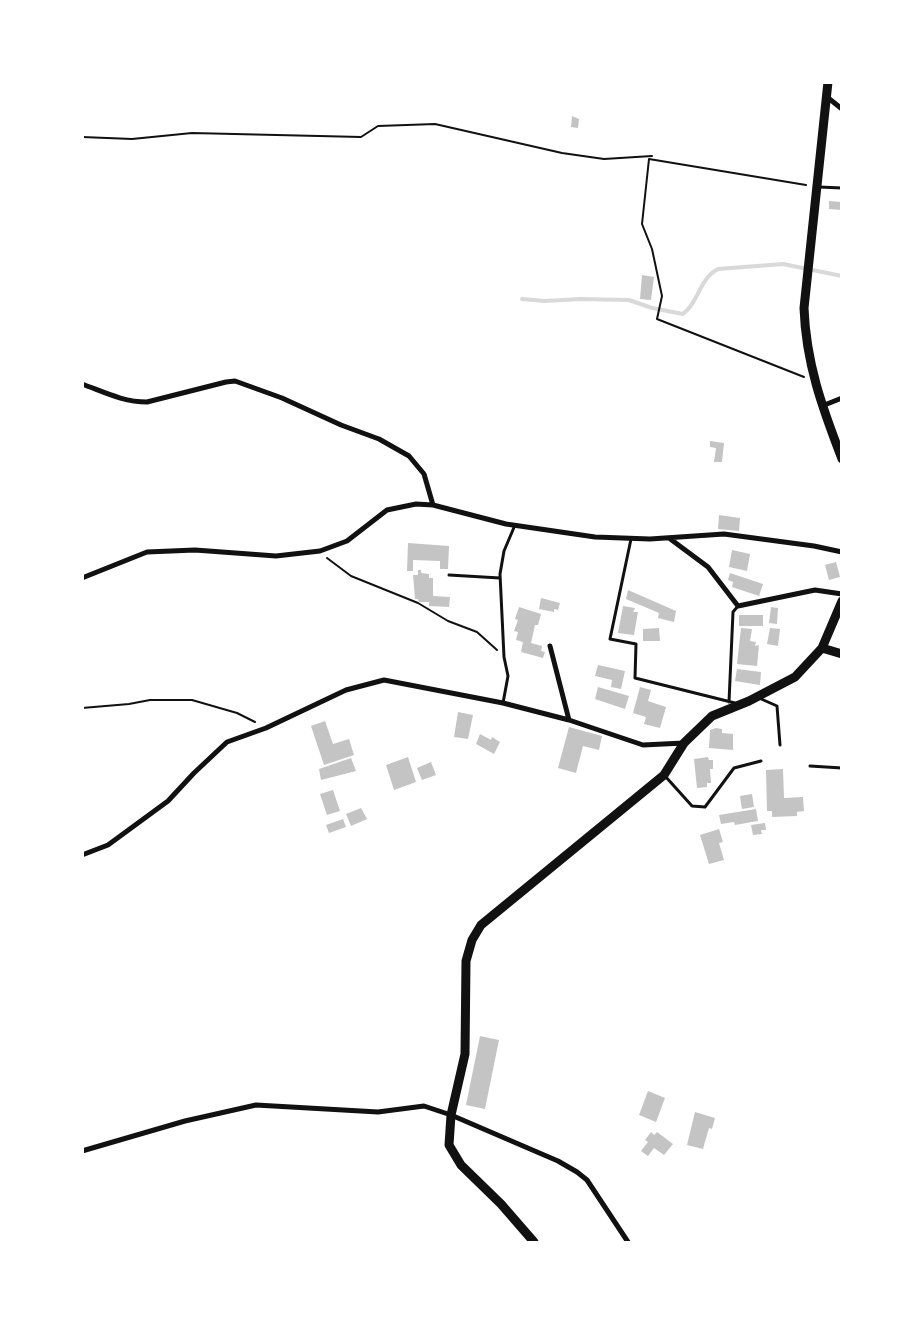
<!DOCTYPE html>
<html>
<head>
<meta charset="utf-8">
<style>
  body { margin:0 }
  #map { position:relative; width:924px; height:1325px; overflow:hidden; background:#fff; font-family:"Playfair Display",serif }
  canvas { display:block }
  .frame { position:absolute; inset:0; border:84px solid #fff; pointer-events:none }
</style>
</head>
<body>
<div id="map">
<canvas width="924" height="1325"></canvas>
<div class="frame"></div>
</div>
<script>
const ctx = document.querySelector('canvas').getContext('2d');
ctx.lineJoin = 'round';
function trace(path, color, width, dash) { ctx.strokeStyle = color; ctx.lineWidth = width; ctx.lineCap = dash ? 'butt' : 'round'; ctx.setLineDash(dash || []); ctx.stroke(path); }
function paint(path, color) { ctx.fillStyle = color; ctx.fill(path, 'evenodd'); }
trace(new Path2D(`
  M522,299L545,301L580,299L629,300L652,308L683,314C699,302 699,279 718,269L783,264L842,276`), '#d9d9d9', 4);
paint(new Path2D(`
  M572,116L579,119L578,128L571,127Z
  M829,201L842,202V210L829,209Z
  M642,275L654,277L651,300L640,299Z
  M710,441L724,443L722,462H714L716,448L710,447Z
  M719,515L740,518L739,531L718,529Z
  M408,543L449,546L448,569H440V561L413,560V571H407Z
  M732,550L750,554L747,571L729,567Z
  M836,562L840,577L829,580L825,565Z
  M418,570H421V573L429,574V578H433V596L450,597L449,607L429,606V602H419L418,599H415L413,575H418Z
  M730,573L763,584L759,596L732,587L733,582L728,580Z
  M628,590L676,611L674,622L658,618L659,613L626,599Z
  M541,598L560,603L558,610L554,609V612L539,609Z
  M623,606L635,608L633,612H638L634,635L618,633Z
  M519,607L541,614L538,625H535L531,643L542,646L541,651L545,652L543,658L521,652L523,642L516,640L518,632L514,631L518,620L515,619Z
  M771,607L778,608L777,624L769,623Z
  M739,615H763V626H739Z
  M659,628L660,641H643V629Z
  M741,628L752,629L750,641L756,642L755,646L759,645L757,666L737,664Z
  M770,628L780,629L778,646L767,644Z
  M598,665L625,671L621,689L611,687L612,680L595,676Z
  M737,669L761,672L760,685L735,681Z
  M598,687L629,696L625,709L595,699Z
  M640,687L651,690L648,701L666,707L660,728L644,724L646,717L633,713Z
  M458,712L473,715L468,739L454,737Z
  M325,721L333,744L349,739L354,755L324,765L311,726Z
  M569,727L602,736L599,750L583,746L576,773L558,768Z
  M716,728L722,729V733L733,734V750L709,748L710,730Z
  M480,734L491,740L492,737L500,742L494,754L476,744Z
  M408,757L416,782L394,790L386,765Z
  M708,757L709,760H713V769H710L711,783H707V787L697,788L694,759Z
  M351,758L356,771L321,780L319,769Z
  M431,762L436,775L422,780L417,768Z
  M783,769L784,798L803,797L804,811L797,812V816L772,817V811H767L766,770Z
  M333,790L340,811L327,815L320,794Z
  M752,794L754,807L742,809L740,796Z
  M361,808L367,819L351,826L346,814Z
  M756,809L758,821L735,825L734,822L721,824L719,815Z
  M343,819L346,827L329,833L326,825Z
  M765,823L766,830H761L762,834L753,835L751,825Z
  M719,829L723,842L719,843L724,860L709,864L700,835Z
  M480,1036L499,1040L485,1109L466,1105Z
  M648,1091L665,1098L656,1122L639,1115Z
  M695,1112L715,1118L712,1129L709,1128L703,1149L687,1145Z
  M651,1132L654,1135L657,1132L673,1144L664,1155L654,1148L648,1156L641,1151L648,1142L645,1140Z`), '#c4c4c4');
trace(new Path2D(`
  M82,137L132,139L192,133L361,137L378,126L435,124L562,153L604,159L652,156
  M804,377L657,319L662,296L652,249L642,224L649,159L806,185
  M327,558L351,576L418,603L448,621L477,632L497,650
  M82,708L129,704L150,700H192L237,713L255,722`), '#111', 2);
trace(new Path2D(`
  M819,187L842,188
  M631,539L610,639L636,644L635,678L735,703
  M449,575L500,578
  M759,698L777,706L780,745
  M729,702L733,612L738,606
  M503,703L508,676L504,657L500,574L504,551L515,525
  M810,766L842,768
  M665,776L692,806L705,807L734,768L761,761`), '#111', 3);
trace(new Path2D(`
  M827,97L842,109
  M82,384C104,392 123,402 147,402L226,382L235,381L282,398L341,425L379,439L409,456L424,474L433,505
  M822,406L842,398
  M669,538L708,567L738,606L815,590L842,594
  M82,578L147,552L195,550L276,556L320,551L347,541L387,510L416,504L433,505L506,524L595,537L650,539L724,534L814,546L842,552
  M550,646L569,720
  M82,855L108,845L168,801L194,773L227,742L266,728L346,690L384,680L503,703L569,720L643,745L684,743
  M82,1151L185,1121L256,1105L378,1112L424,1106L451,1115L558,1161L577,1172L587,1180L628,1242`), '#111', 5);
trace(new Path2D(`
  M828,82L804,308C806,363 822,407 842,459
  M822,648L842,654
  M534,1242L501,1204L461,1165L449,1145L451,1115L465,1054L466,961L472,940L481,925L664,775L684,743L712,716L749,701L795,677L822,648L842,601`), '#111', 9);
</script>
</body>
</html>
